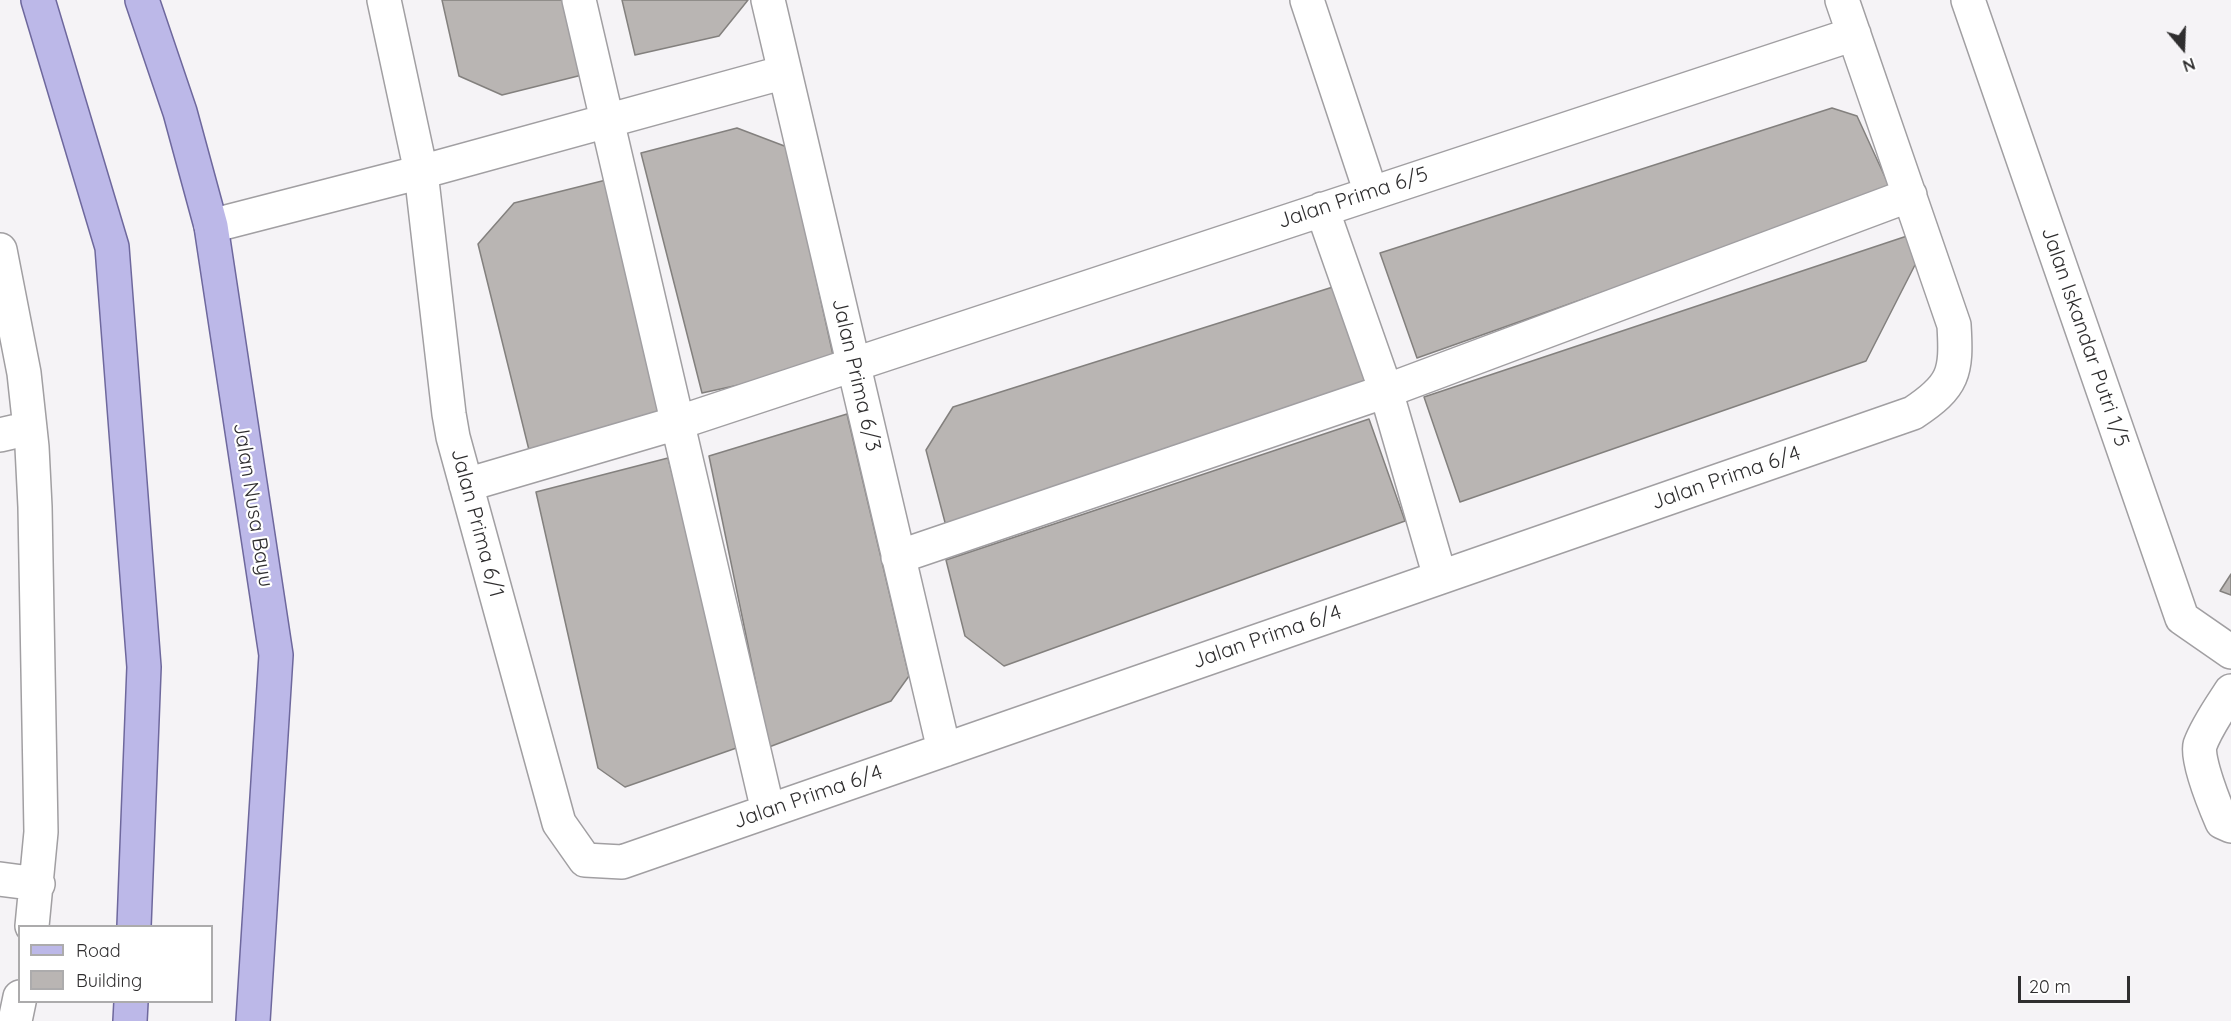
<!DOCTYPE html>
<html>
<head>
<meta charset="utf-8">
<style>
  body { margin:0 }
  #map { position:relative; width:2231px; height:1021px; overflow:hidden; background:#f5f3f6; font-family:Quicksand,sans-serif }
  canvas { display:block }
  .legend { position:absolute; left:18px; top:925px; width:195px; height:78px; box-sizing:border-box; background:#fff; border:2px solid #acabac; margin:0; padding:8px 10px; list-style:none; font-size:18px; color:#2f2e2f }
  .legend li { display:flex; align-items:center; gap:12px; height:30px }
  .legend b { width:30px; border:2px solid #acabac }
  .north { position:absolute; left:2153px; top:18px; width:60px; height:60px; -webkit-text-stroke:4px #fff; paint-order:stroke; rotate:161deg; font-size:16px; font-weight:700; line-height:24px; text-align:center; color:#2f2e2f }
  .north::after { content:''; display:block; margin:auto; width:21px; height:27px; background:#2f2e2f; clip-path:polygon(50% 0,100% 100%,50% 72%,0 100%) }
  .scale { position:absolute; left:2018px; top:976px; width:112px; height:27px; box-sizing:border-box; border:3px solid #2f2e2f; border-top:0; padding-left:8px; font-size:18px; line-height:21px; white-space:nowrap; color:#2f2e2f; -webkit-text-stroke:4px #fff; paint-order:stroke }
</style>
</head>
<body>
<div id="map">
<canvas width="2231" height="1021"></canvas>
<ul class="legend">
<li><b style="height:8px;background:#bcb8e8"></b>Road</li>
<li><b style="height:16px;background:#b9b5b3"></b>Building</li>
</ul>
<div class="north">N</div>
<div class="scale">20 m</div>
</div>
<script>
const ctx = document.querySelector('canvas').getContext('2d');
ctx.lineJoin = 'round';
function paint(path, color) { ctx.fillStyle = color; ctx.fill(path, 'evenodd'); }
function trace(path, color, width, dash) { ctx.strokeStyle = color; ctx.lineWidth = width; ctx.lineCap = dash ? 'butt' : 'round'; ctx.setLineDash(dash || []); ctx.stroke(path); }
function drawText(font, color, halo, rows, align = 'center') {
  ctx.font = font + ' Quicksand,sans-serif'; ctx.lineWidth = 4.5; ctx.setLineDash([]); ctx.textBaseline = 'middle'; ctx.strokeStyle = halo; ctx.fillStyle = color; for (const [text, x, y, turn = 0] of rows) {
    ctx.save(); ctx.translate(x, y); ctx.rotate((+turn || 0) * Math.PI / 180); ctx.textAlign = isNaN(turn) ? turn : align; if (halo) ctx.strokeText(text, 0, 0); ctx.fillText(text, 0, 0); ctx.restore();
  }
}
const building = new Path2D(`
  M442,0H568L586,74L502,95L459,76Z
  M622,0H748L719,36L635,55Z
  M1832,108L1857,116L1891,190L1417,358L1380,253Z
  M737,128L787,147L835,364L702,393L641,153Z
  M610,179L667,416L529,450L478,244L514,203Z
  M1907,236L1917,261L1866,361L1460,502L1424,397Z
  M1336,286L1369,389L947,530L926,450L953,407Z
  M847,414L909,676L891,701L769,747L709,456Z
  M1369,419L1405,521L1004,666L965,636L946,560Z
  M668,458L745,745L625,787L598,768L536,492Z
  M2231,574V595L2220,591Z`);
paint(building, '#b9b5b3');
trace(building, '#83807e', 1.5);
const minor = new Path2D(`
  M384,0L421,172L449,414L453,437L559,823L585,860L622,862L1913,413C1954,386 1957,373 1954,325L1842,0
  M579,0L768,811
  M768,0L944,750
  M1307,0L1371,193
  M1968,0L2182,618L2231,652
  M1322,209L1386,391L1440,577
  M211,226L421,172L785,72
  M0,250L24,373L32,447L35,507L41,832L32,926
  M0,435L30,428
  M466,485L677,423L1854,34
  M898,557L1386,391L1910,195
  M2231,691C2220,708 2207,726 2200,745C2196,759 2216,808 2222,822L2231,826
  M0,879L38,884
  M15,1021L20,997`);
const major = new Path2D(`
  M38,0L112,247L144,667L134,926
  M142,0L180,112L211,226L276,655L253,1021
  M130,1021L131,1002`);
trace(minor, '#a19fa2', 36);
trace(major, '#6e689d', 36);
trace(minor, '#fff', 33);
trace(major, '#bcb8e8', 33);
drawText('21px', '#2f2e2f', '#fff', [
  ["Jalan Prima 6/5",1353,198,-18],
  ["Jalan Iskandar Putri 1/5",2085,337,71],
  ["Jalan Prima 6/3",856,375,77],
  ["Jalan Prima 6/4",1726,478,-19],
  ["Jalan Nusa Bayu",253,505,81],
  ["Jalan Prima 6/1",477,523,75],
  ["Jalan Prima 6/4",1267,637,-19],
  ["Jalan Prima 6/4",808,797,-19]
]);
</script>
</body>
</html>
